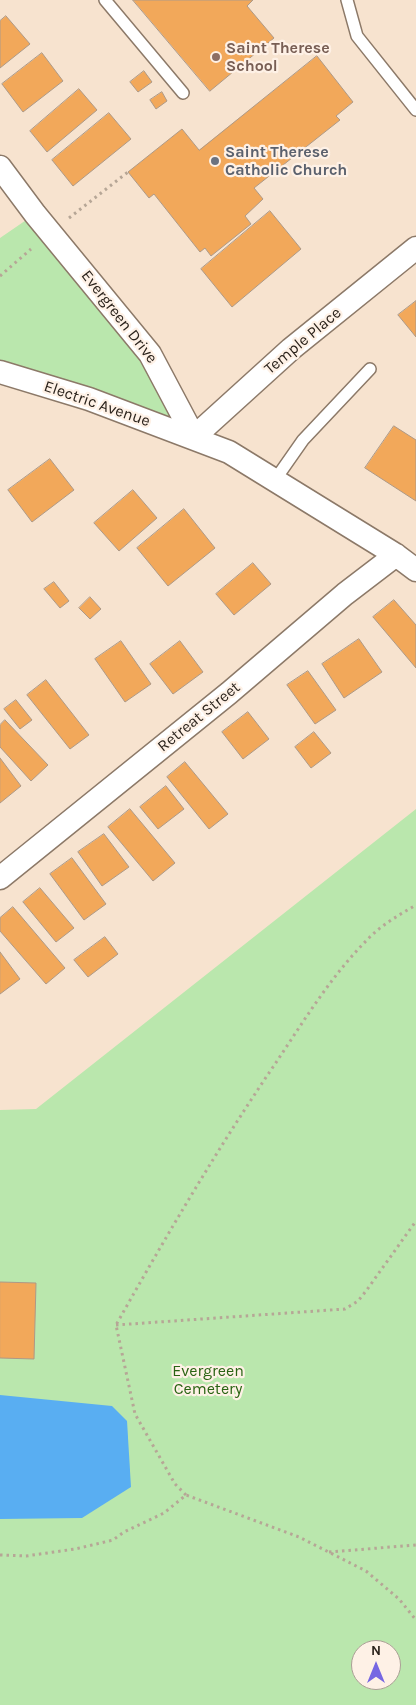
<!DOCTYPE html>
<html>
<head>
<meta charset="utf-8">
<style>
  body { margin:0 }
  #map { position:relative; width:416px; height:1705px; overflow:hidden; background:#f7e3cf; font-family:Karla,sans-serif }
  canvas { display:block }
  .north { position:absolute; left:351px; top:1640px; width:50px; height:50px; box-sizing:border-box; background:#fef1e6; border:1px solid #aa9f95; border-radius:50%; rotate:0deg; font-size:14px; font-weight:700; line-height:20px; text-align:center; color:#2b231c }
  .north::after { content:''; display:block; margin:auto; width:18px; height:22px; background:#7667e2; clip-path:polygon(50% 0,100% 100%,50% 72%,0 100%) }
</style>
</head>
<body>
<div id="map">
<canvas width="416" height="1705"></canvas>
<div class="north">N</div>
</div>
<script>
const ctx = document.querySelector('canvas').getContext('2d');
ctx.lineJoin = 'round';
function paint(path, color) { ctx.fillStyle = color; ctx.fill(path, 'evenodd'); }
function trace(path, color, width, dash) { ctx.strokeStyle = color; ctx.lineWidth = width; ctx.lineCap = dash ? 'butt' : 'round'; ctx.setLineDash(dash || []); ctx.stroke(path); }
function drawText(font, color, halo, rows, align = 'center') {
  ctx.font = font + ' Karla,sans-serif'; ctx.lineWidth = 4.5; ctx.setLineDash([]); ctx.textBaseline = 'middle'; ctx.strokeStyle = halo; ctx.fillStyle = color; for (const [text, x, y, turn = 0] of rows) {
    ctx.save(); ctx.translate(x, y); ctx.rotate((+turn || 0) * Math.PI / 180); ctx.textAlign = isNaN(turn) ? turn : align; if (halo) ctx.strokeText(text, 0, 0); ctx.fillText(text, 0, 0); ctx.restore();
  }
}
paint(new Path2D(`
  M35,214L102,293L194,437L0,372V238Z
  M416,809V1705H0V1110L36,1109ZM361,1650H391V1680H361Z`), '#bae7ad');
paint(new Path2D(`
  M0,1395L112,1406L127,1421L131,1487L82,1518L0,1519Z`), '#59aef2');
const building = new Path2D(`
  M133,0H253L247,6L274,38L210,91Z
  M6,16L30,44L0,68V21Z
  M42,53L63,81L23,112L2,84Z
  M317,56L353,102L336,116L340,120L254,188L263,199L245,216L251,224L211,256L205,248L200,252L154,194L149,198L128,172L182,129L199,150Z
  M144,71L152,82L138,92L130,82Z
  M79,89L97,110L47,152L30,131Z
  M162,92L167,101L156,109L150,100Z
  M109,113L131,139L73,186L52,160Z
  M270,211L301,249L232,307L201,269Z
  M416,301V337L398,315Z
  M394,426L416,440V501L365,468Z
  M50,459L74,490L32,522L8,490Z
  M133,490L157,518L119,551L94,523Z
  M184,509L215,548L168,586L137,548Z
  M253,563L271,584L234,615L216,594Z
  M54,582L69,601L60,608L44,589Z
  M90,597L101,609L90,619L79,608Z
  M394,600L416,625V668L373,617Z
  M359,639L382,672L344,698L322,664Z
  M121,641L151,684L125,702L95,659Z
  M180,641L203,672L173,694L150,664Z
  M308,671L336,710L315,724L287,685Z
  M46,680L89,735L70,749L27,695Z
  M16,700L32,720L20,729L4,709Z
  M248,712L269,739L243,759L222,732Z
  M5,720L48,765L31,781L0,747V725Z
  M314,732L331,753L311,768L295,747Z
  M0,758L21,786L0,803Z
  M185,762L228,814L209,829L167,777Z
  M166,786L184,809L158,829L140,807Z
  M130,809L175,863L153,881L108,827Z
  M104,834L129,867L102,886L78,852Z
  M72,858L106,904L84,920L50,874Z
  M40,888L74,928L56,942L23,902Z
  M13,907L65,968L46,984L0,931V918Z
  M105,937L118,954L88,977L74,960Z
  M0,952L20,979L0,994Z
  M0,1282L36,1283L34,1359L0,1358Z`);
paint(building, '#f2a85a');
trace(building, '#ad9987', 1);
const service = new Path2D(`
  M105,0L183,93
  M347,0L357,36L416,110
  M275,480L303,440L370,369`);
const minor = new Path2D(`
  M0,167L35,214L150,354L194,437
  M0,372L89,399L229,452L396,555L416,570
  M194,437L291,349L416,248
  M0,878L229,693L345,594L396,555`);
trace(service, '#8c7968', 14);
trace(minor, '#8c7968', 25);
trace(new Path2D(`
  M69,218L128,172
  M0,276L31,249
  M116,1325L345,1309L358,1301L366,1291L416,1221
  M186,1495L175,1484L135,1414L116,1325C165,1238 216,1151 273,1067C302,1024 330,977 367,940C381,925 399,915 416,905
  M329,1552L416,1545
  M0,1555L26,1556L75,1549L113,1540L124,1532L164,1513L186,1495L299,1537L366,1571L399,1599L416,1620`), '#b6a696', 3, [2.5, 4]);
trace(service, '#fff', 11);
trace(minor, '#fff', 22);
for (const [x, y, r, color] of [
  [216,57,5,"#8d6e63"],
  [215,161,5,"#6b7280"]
]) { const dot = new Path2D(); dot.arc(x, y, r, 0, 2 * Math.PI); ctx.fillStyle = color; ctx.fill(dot); trace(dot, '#fef1e6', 2); }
drawText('bold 16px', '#785e54', '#fef1e6', [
  ["Saint Therese",226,48],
  ["School",226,66]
], 'left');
drawText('bold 16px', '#5b616d', '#fef1e6', [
  ["Saint Therese",225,152],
  ["Catholic Church",225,170]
], 'left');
drawText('16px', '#2b231c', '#fef1e6', [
  ["Evergreen Drive",119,317,52],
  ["Temple Place",303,341,-40],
  ["Electric Avenue",97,404,19],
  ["Retreat Street",199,717,-39]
]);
drawText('16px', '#2a6413', '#fef1e6', [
  ["Evergreen",208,1371],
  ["Cemetery",208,1389]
]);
</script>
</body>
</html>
